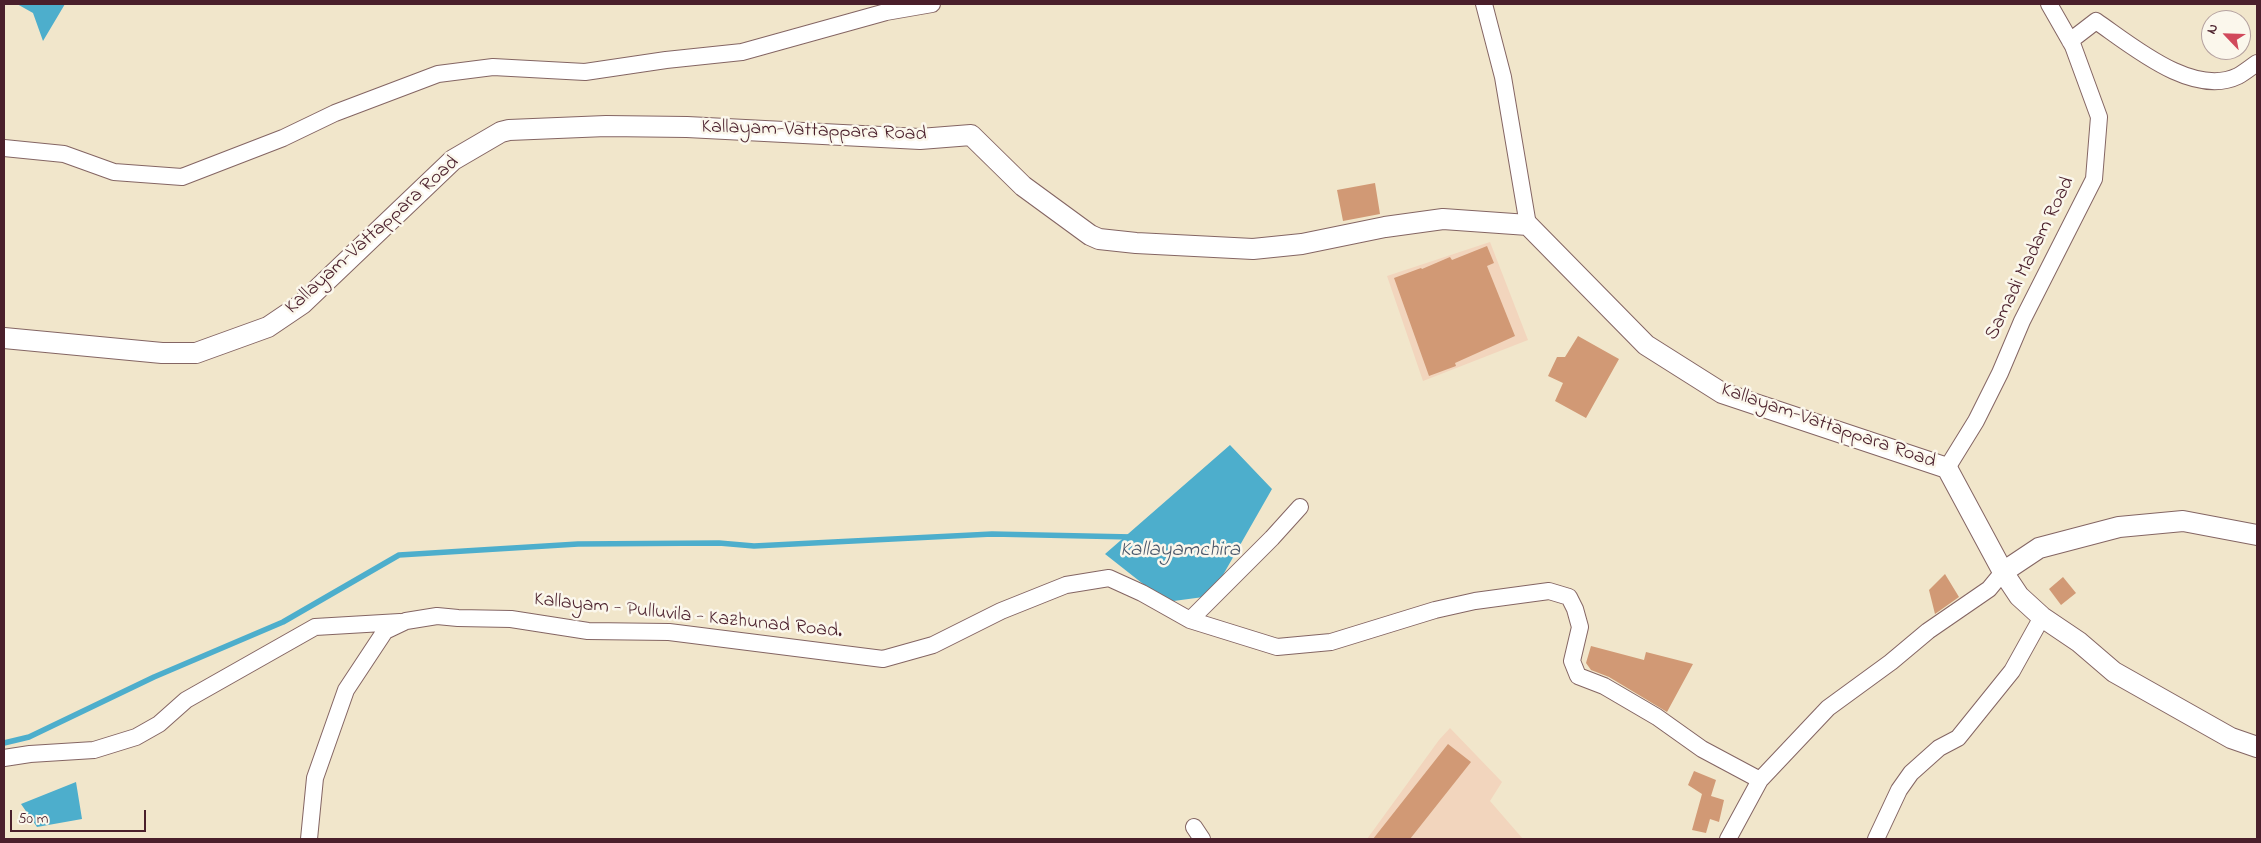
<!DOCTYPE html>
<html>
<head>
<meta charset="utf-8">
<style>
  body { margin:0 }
  #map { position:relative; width:2261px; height:843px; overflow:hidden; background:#f1e6cb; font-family:"Indie Flower",sans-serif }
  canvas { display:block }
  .frame { position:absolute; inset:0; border:5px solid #4a1f2b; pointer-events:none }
  .north { position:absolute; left:2201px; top:10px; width:50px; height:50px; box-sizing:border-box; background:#fbf7ec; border:1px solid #b4a19f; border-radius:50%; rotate:294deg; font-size:14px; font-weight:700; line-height:20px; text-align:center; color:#4a1f2b }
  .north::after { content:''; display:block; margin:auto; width:18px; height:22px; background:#d1495b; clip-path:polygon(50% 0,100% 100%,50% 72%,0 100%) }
  .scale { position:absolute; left:10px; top:810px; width:136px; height:22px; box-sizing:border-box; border:2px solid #4a1f2b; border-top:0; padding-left:6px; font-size:15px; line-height:18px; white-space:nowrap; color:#4a1f2b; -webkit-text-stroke:4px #fbf7ec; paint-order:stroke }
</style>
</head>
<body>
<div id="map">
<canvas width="2261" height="843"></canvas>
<div class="frame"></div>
<div class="north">N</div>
<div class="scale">50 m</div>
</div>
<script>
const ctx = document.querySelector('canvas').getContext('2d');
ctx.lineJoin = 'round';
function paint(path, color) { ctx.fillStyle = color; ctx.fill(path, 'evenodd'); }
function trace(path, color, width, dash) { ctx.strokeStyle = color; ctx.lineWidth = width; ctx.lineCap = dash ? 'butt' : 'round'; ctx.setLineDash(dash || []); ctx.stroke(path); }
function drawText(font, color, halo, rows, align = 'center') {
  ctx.font = font + ' "Indie Flower",sans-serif'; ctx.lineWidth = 5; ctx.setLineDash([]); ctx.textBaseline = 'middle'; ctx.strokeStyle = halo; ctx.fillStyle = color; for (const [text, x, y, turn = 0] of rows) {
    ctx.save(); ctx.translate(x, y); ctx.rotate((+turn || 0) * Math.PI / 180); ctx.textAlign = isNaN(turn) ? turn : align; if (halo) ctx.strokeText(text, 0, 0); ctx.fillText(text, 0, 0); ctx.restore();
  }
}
paint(new Path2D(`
  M1490,242L1528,340L1423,381L1387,276Z
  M1450,728L1502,782L1490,801L1523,839H1367L1439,740Z`), '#f2d5bd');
paint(new Path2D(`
  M17,4H65L43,41L33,13Z
  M1230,445L1272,489L1211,596L1166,602L1105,554Z
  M76,782L82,819L37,827L21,804Z`), '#4daecc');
trace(new Path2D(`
  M4,743L29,737L154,677L283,622L399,555L578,544L719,543L754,546L992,534L1132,537`), '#4daecc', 5.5);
paint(new Path2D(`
  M1375,183L1380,214L1343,221L1337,190Z
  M1487,246L1494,263L1487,266L1515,336L1455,363L1456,366L1429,376L1394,278L1421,268L1422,269L1450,257L1452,260Z
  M1578,336L1619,359L1586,418L1555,401L1563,383L1548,376L1557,357H1565Z
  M1945,574L1959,597L1935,614L1929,590Z
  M2063,577L2076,593L2061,605L2049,589Z
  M1591,646L1644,660L1646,652L1693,664L1667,712L1609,677L1591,670L1586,663Z
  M1448,744L1471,762L1410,839H1373Z
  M1694,771L1716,780L1711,796L1724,800L1719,822L1710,819L1706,833L1692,830L1702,794L1688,785Z`), '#d19975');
const minor = new Path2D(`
  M1484,4L1503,77L1528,225
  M2070,41L2096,21C2131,45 2193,98 2238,76C2245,72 2251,67 2257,63
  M4,148L64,154L114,172L182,177L283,138L335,113L438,74L493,67L585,72L666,60L742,52L886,12L932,4
  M1947,468L1976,421L2000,373L2022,321L2094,179L2099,117L2073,46L2049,4
  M1190,620L1272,538L1300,507
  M4,758L30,754L94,750L136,737L159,724L186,700L315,627L400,622
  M1194,827L1202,839
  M309,839L315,778L346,690L385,631L406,621L437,616L458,618L511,619L588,631L669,632L883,659L933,645L1001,611L1066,585L1109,578L1142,593L1190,620L1277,647L1331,642L1435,610L1475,601L1549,591L1569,597L1575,609L1580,627L1572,661L1578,676L1604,686L1657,717L1702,749L1760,780
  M1728,839L1760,780L1828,708L1891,662L1928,631L1989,589L2003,572
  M1876,839L1899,790L1911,773L1939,748L1958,738L2012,671L2042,617`);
const tertiary = new Path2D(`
  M4,338L162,353H196L268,327L302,304L453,160L501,132L509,130L606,126L687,127L920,139L971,135L1023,186L1090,235L1099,239L1136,243L1253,249L1302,244L1385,227L1443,219L1528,225L1646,345L1722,393L1947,468L2003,572L2019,596L2042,617L2079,642L2114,672L2231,738L2257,747
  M2003,572L2039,548L2119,527L2183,521L2257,535`);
trace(minor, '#846563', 18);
trace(tertiary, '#846563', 22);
trace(minor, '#fff', 16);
trace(tertiary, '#fff', 20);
drawText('20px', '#4a1f2b', '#fbf7ec', [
  ["Kallayam-Vattappara Road",814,132,2],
  ["Kallayam-Vattappara Road",373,236,-42],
  ["Samadi Madam Road",2031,259,-64],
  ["Kallayam-Vattappara Road",1828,427,19],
  ["Kallayam - Pulluvila - Kazhunad Road.",688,617,6]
]);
drawText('italic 21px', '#4b586b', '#fbf7ec', [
  ["Kallayamchira",1180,552]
]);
</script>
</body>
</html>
